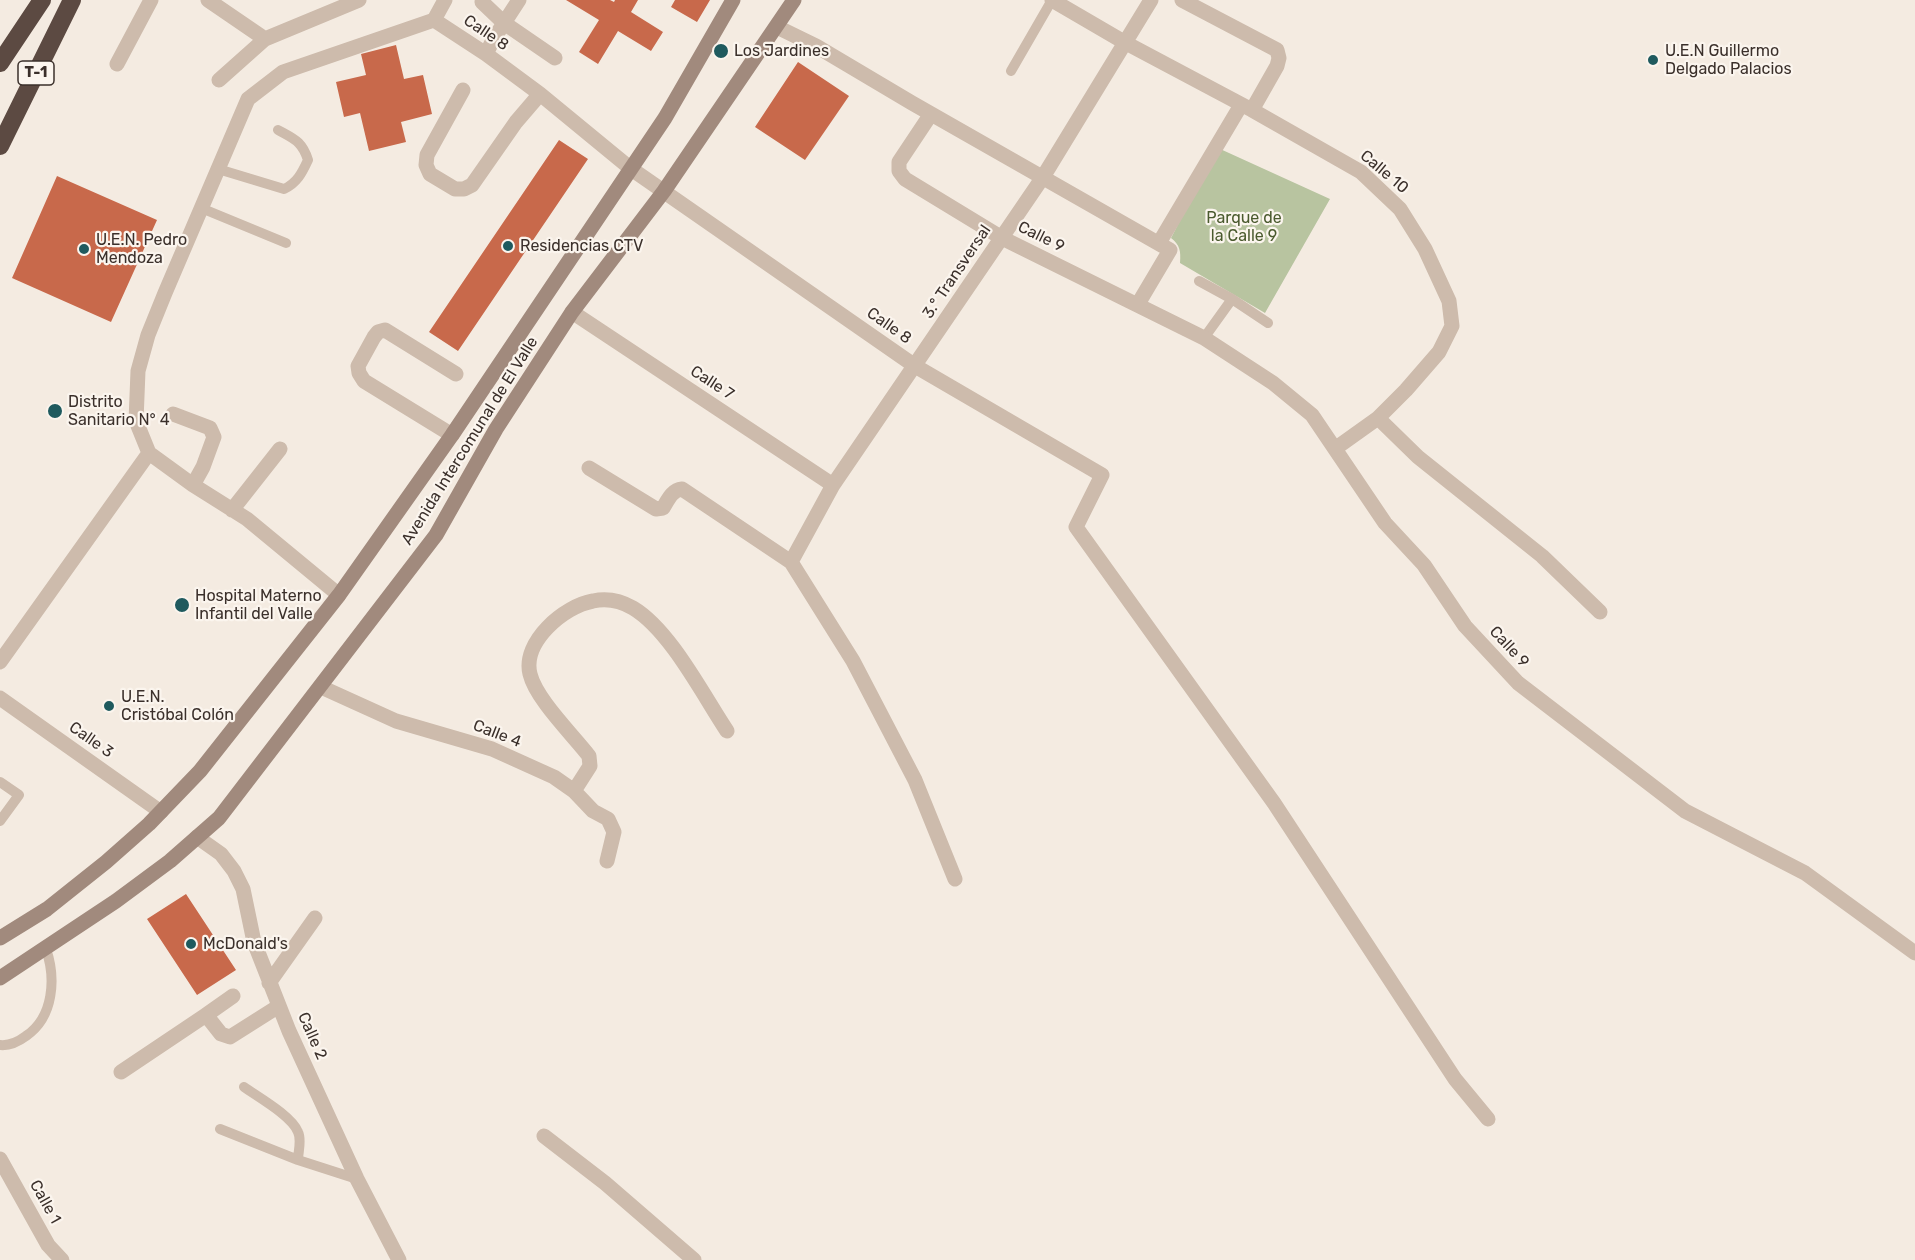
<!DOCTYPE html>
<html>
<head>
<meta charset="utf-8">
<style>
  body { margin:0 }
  canvas { display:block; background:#f4ebe1 }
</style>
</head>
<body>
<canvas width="1915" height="1260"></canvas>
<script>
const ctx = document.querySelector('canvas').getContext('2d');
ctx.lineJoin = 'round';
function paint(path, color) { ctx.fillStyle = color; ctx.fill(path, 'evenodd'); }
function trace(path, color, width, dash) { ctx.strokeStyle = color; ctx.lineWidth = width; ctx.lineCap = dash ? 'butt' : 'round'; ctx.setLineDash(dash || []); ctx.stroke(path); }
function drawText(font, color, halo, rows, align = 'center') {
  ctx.font = font + ' Rubik,sans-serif'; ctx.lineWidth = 4.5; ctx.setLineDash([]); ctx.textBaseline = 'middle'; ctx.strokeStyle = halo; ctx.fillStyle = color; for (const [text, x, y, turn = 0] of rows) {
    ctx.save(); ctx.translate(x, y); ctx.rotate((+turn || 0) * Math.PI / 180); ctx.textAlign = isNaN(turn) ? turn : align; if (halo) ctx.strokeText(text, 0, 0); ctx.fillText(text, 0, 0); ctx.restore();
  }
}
paint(new Path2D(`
  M1218,148L1330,199L1265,313L1180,263C1181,251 1180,245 1171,238Z`), '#b8c4a0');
paint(new Path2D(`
  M566,0H610L614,2L615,0H638L631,12L663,32L651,51L618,31L598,64L579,52L599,20Z
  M675,0H710L697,22L671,7Z
  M396,45L404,79L423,75L432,114L401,122L406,142L369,151L360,113L344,117L336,82L366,75L361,54Z
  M798,62L849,96L805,160L755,127Z
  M559,140L588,159L458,351L429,332Z
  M57,176L157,220L111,322L12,278Z
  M186,894L236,970L197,995L147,919Z`), '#c8694b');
trace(new Path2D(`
  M1011,71L1052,0
  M218,169L284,189C297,183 302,173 308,160C302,141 294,139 278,130
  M201,208L286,243
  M1199,281L1232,299L1204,338
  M1232,299L1268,323
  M0,782L19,795L0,821
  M0,1045C10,1046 18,1042 26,1036C54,1017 56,978 46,949
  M244,1087C258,1097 292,1116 298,1132C302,1140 298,1152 298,1160
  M220,1129L298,1160L357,1179`), '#cdbbac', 10);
trace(new Path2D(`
  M208,0L265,39L359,0
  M1052,0L1124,42L1252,110L1361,172L1400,209L1425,249L1449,301L1452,326L1439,352L1406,390L1378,418L1336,448
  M1182,0L1277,50L1279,58L1277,66L1252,110
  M482,2L504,23L555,58
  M434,20L486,54L540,94L630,168L915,366L1102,475L1076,527L1274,803L1455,1079L1488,1119
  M777,27L816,46L912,103L1170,250L1138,304
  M486,54L493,40L519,0
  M117,64L151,0
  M219,80L265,39
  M463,90L427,155L426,165L430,174L455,189H464L472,185L516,122L540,94
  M931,114L899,162V171L905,179L1002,238L1204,338L1273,383L1312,415L1385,523L1424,565L1465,626L1518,683L1685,811L1805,873L1915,953
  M1159,243L1241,105
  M572,312L833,485
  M173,414L210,428L214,437L203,467L193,485
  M1378,418L1418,457L1542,556L1600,612
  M452,435L364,381L359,373L358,366L374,337L378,332L385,330L456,374
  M149,453L136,421L138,371L148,335L165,293L248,99L283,72L434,20L445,0
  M149,453L193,485L247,519L339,595
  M589,468L656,509L663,508C668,500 672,490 682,489L791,562L853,661L915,780L955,879
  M232,510L280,449
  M791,562L833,485L1043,177L1151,0
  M0,662L149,453
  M321,687L396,721L492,749L554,777L574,791L593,811L608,819L614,832L607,861
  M0,698L161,812
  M574,791L590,766L589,756C572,734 536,699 530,674C522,642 564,606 593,601C607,598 621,601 633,608C670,630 703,695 727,731
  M197,837L221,854L234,871L243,889L254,942L289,1031L357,1179L399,1260
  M269,983L315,918
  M206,1015L233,996
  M121,1072L206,1015L221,1034L230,1037L279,1006
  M544,1136L605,1183L694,1260
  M0,1159L48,1245L62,1260`), '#cdbbac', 15);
trace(new Path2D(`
  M0,938L47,909L106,862L149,824L200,771L339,595L452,435L665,118L733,0
  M0,978L116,901L170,861L219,818L436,535L496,429L572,312L664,191L794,0`), '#a18a7d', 15);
trace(new Path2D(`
  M0,63L42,0
  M0,146L72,0`), '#5c4a42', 18);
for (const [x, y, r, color] of [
  [721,51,8,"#1f5a5e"],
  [1653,60,6,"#1f5a5e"],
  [508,246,6,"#1f5a5e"],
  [84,249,6,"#1f5a5e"],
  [55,411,8,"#1f5a5e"],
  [182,605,8,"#1f5a5e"],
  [109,706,6,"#1f5a5e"],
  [191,944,6,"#1f5a5e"]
]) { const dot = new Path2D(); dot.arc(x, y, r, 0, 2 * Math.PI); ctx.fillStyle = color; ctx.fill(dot); trace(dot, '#fbf5ee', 2); }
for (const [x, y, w] of [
  [36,73,36]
]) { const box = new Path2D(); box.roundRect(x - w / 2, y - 12, w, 24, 4.5); ctx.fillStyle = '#fbf5ee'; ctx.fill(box); trace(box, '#3b302b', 1.5); }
drawText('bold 15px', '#3b302b', null, [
  ["T-1",36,73]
]);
drawText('16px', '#3b302b', '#fbf5ee', [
  ["Calle 8",486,33,34],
  ["Calle 10",1384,172,40],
  ["Calle 9",1041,237,26],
  ["3.° Transversal",957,272,-56],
  ["Calle 8",889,326,35],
  ["Calle 7",712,383,33],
  ["Avenida Intercomunal de El Valle",470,441,-58],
  ["Calle 9",1509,647,47],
  ["Calle 4",497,734,21],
  ["Calle 3",91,740,35],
  ["Calle 2",312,1036,66],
  ["Calle 1",45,1202,61]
]);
drawText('16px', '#3b302b', '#fbf5ee', [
  ["Los Jardines",734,51],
  ["U.E.N Guillermo",1665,51],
  ["Delgado Palacios",1665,69],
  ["U.E.N. Pedro",96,240],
  ["Mendoza",96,258],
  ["Residencias CTV",520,246],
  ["Distrito",68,402],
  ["Sanitario N° 4",68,420],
  ["Hospital Materno",195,596],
  ["Infantil del Valle",195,614],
  ["U.E.N.",121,697],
  ["Cristóbal Colón",121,715],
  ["McDonald's",203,944]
], 'left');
drawText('16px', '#4a5a2e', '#fbf5ee', [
  ["Parque de",1244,218],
  ["la Calle 9",1244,236]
]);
</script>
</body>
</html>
